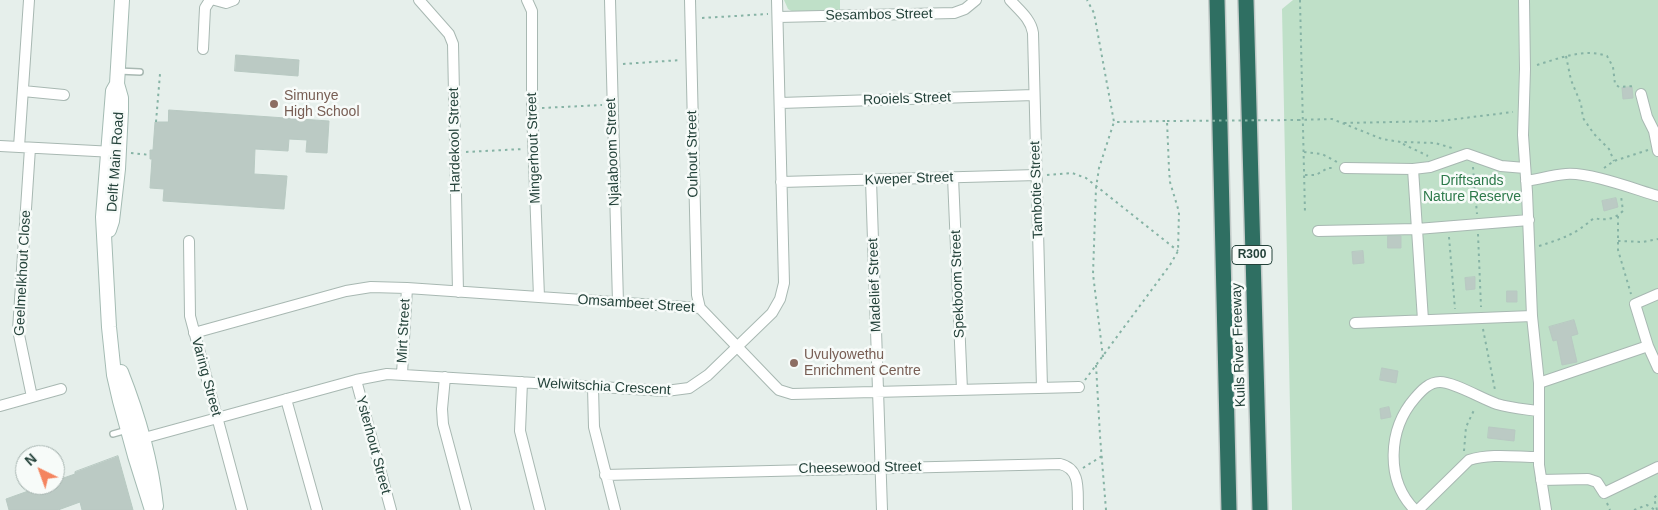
<!DOCTYPE html>
<html>
<head>
<meta charset="utf-8">
<style>
  body { margin:0 }
  #map { position:relative; width:1658px; height:510px; overflow:hidden; background:#e6efeb; font-family:Helvetica,sans-serif }
  canvas { display:block }
  .north { position:absolute; left:15px; top:445px; width:50px; height:50px; box-sizing:border-box; background:#f7fbf9; border:1px solid #a3b1ad; border-radius:50%; rotate:318deg; font-size:14px; font-weight:700; line-height:20px; text-align:center; color:#24423a }
  .north::after { content:''; display:block; margin:auto; width:18px; height:22px; background:#f4845f; clip-path:polygon(50% 0,100% 100%,50% 72%,0 100%) }
</style>
</head>
<body>
<div id="map">
<canvas width="1658" height="510"></canvas>
<div class="north">N</div>
</div>
<script>
const ctx = document.querySelector('canvas').getContext('2d');
ctx.lineJoin = 'round';
function paint(path, color) { ctx.fillStyle = color; ctx.fill(path, 'evenodd'); }
function trace(path, color, width, dash) { ctx.strokeStyle = color; ctx.lineWidth = width; ctx.lineCap = dash ? 'butt' : 'round'; ctx.setLineDash(dash || []); ctx.stroke(path); }
function drawText(font, color, halo, rows, align = 'center') {
  ctx.font = font + ' Helvetica,sans-serif'; ctx.lineWidth = 5; ctx.setLineDash([]); ctx.textBaseline = 'middle'; ctx.strokeStyle = halo; ctx.fillStyle = color; for (const [text, x, y, turn = 0] of rows) {
    ctx.save(); ctx.translate(x, y); ctx.rotate((+turn || 0) * Math.PI / 180); ctx.textAlign = isNaN(turn) ? turn : align; if (halo) ctx.strokeText(text, 0, 0); ctx.fillText(text, 0, 0); ctx.restore();
  }
}
paint(new Path2D(`
  M784,0H840V12H793L788,9Z
  M1293,0H1658V510H1292L1282,9Z`), '#bfe0c8');
const building = new Path2D(`
  M236,55L299,60L298,76L235,71Z
  M1632,87L1633,98L1623,99L1622,88Z
  M169,110L329,121L327,153L306,152L307,140L289,139L288,151L255,149L254,174L287,176L284,209L163,201L164,189L150,188L152,159H150V150H153L155,122H168Z
  M1616,198L1618,207L1604,211L1602,201Z
  M1388,236H1401V248H1388Z
  M1363,251L1364,263L1353,264L1352,252Z
  M1475,277V289L1466,290L1465,278Z
  M1507,291H1517V302H1507Z
  M1574,320L1578,334L1571,336L1577,362L1562,365L1557,340L1553,341L1549,327Z
  M1382,368L1398,371L1396,383L1380,380Z
  M1389,407L1391,417L1381,419L1380,409Z
  M1489,427L1515,430L1514,441L1488,438Z
  M118,456L133,510H82L80,502L58,510H9L6,499L45,485H55V481L75,474V472Z`);
paint(building, '#bbcac4');
trace(building, '#b8c9c2', 1);
const lane = new Path2D(`
  M118,71L140,72
  M113,434L127,430`);
const street = new Path2D(`
  M215,0L226,3L234,0
  M419,0L449,34L453,44L458,292
  M527,0L532,11V109L539,297
  M610,0L618,303
  M690,0L697,295L700,308
  M1010,0C1019,10 1031,19 1033,33L1042,388
  M1524,0L1525,69L1523,135L1527,192L1532,316L1539,383V465L1546,510
  M778,17L954,13L965,9L976,0
  M203,49L205,8L210,0
  M23,91L64,95
  M1641,94L1647,117L1654,131L1658,151
  M780,103L1034,95
  M0,146L114,152
  M19,147L29,0
  M30,148L18,330L32,397
  M1345,168L1413,169L1430,167L1467,154L1501,166L1525,168
  M1413,169L1423,320
  M953,177L962,390
  M871,180L882,510
  M1526,181C1539,179 1553,175 1566,174C1589,172 1634,189 1658,196
  M781,182L1037,175
  M1318,231L1417,229L1529,220
  M189,241L190,316L242,510
  M1658,294L1635,304L1648,346L1658,368
  M1355,323L1532,316
  M194,333L346,291L371,287L407,288L700,308L774,385L779,390L792,394L1079,387
  M402,374L407,288
  M445,377L442,409L443,424L466,510
  M356,380L391,510
  M522,382L520,431L540,510
  M1539,383L1648,346
  M593,387L594,427L615,510
  M286,399L317,510
  M0,406L61,389
  M137,440L356,380L387,374L666,391L689,388L708,375L772,313L780,299L784,283L777,0
  M605,475L1060,464C1082,469 1077,492 1078,510
  M1541,480L1588,479L1597,482L1604,493L1658,467
  M1415,510C1385,480 1388,429 1415,398C1421,391 1429,382 1440,382C1454,382 1482,399 1497,404C1510,408 1524,409 1538,411
  M1418,510L1469,460C1491,453 1516,457 1538,457`);
const secondary = new Path2D(`
  M117,84L113,91L103,217L109,327L114,375L120,401L135,456L152,510
  M109,230L112,221L118,169L121,111V98L117,84L122,0
  M121,372C138,415 151,460 156,506`);
const highway = new Path2D(`
  M1217,0L1229,510
  M1246,0L1260,510`);
trace(lane, '#a8b8b2', 8);
trace(street, '#a8b8b2', 12);
trace(secondary, '#a4bbb3', 16);
trace(highway, '#c2cac8', 18);
trace(new Path2D(`
  M1300,0L1305,213
  M702,18L768,14
  M1566,56L1571,80L1581,104L1583,118L1594,134L1609,149L1614,161
  M623,64L681,60
  M1537,65C1560,58 1584,48 1607,56L1613,67L1615,84L1619,87L1634,86
  M542,108L602,105
  M1298,120L1332,119L1382,139L1401,142L1435,143L1452,148
  M156,122L160,74
  M1344,123L1440,121L1513,112
  M1403,144L1428,156
  M466,152L523,149
  M1304,152L1322,154L1337,162
  M131,153L150,155
  M1473,167L1477,214
  M1604,168L1614,161L1648,150
  M1047,175L1072,173L1086,178L1178,251
  M1305,175H1316L1328,168H1335
  M1618,216V250L1631,294
  M1478,234L1481,307
  M1449,237L1455,309
  M1618,241L1643,242L1658,239
  M1539,246C1564,238 1574,235 1594,218C1606,221 1614,219 1623,211L1621,196
  M1483,329L1495,390
  M1103,357L1093,274L1096,188L1099,168L1114,122
  M1096,365L1100,436L1106,510
  M1085,380L1170,265L1178,251L1179,212L1170,182L1169,169L1167,121L1114,122L1094,13L1087,0
  M1464,451L1466,427L1475,408
  M1083,468L1102,456
  M1607,503L1610,510
  M1634,510L1647,505L1655,510
  M1657,510L1654,498L1658,494`), '#86b3a5', 2, [2.5, 4]);
trace(lane, '#fff', 5);
trace(street, '#fff', 10);
trace(secondary, '#fff', 14);
trace(highway, '#2f6f62', 15);
trace(new Path2D(`
  M1167,121L1298,120`), '#86b3a5', 2, [2.5, 4]);
for (const [x, y, r, color] of [
  [274,104,5,"#8d6e63"],
  [794,363,5,"#8d6e63"]
]) { const dot = new Path2D(); dot.arc(x, y, r, 0, 2 * Math.PI); ctx.fillStyle = color; ctx.fill(dot); trace(dot, '#f7fbf9', 2); }
for (const [x, y, w] of [
  [1252,255,40]
]) { const box = new Path2D(); box.roundRect(x - w / 2, y - 9.5, w, 19, 4); ctx.fillStyle = '#f7fbf9'; ctx.fill(box); trace(box, '#24423a', 1); }
drawText('bold 12px', '#24423a', null, [
  ["R300",1252,255]
]);
drawText('14px', '#24423a', '#f7fbf9', [
  ["Sesambos Street",879,15,-1],
  ["Rooiels Street",907,99,-2],
  ["Hardekool Street",455,140,-91],
  ["Mingerhout Street",534,148,-92],
  ["Njalaboom Street",613,152,-92],
  ["Ouhout Street",693,154,-91],
  ["Delft Main Road",116,162,-86],
  ["Kweper Street",909,179,-2],
  ["Tambotie Street",1037,190,-92],
  ["Geelmelkhout Close",23,273,-87],
  ["Spekboom Street",958,284,-92],
  ["Madelief Street",875,285,-92],
  ["Omsambeet Street",636,304,4],
  ["Mirt Street",404,331,-87],
  ["Kuils River Freeway",1239,345,-92],
  ["Varing Street",206,377,75],
  ["Welwitschia Crescent",604,387,3],
  ["Ysterhout Street",373,445,75],
  ["Cheesewood Street",860,468,-1]
]);
drawText('14px', '#785e54', '#f7fbf9', [
  ["Simunye",284,96],
  ["High School",284,112],
  ["Uvulyowethu",804,355],
  ["Enrichment Centre",804,371]
], 'left');
drawText('14px', '#2d7a4b', '#f7fbf9', [
  ["Driftsands",1472,181],
  ["Nature Reserve",1472,197]
]);
</script>
</body>
</html>
